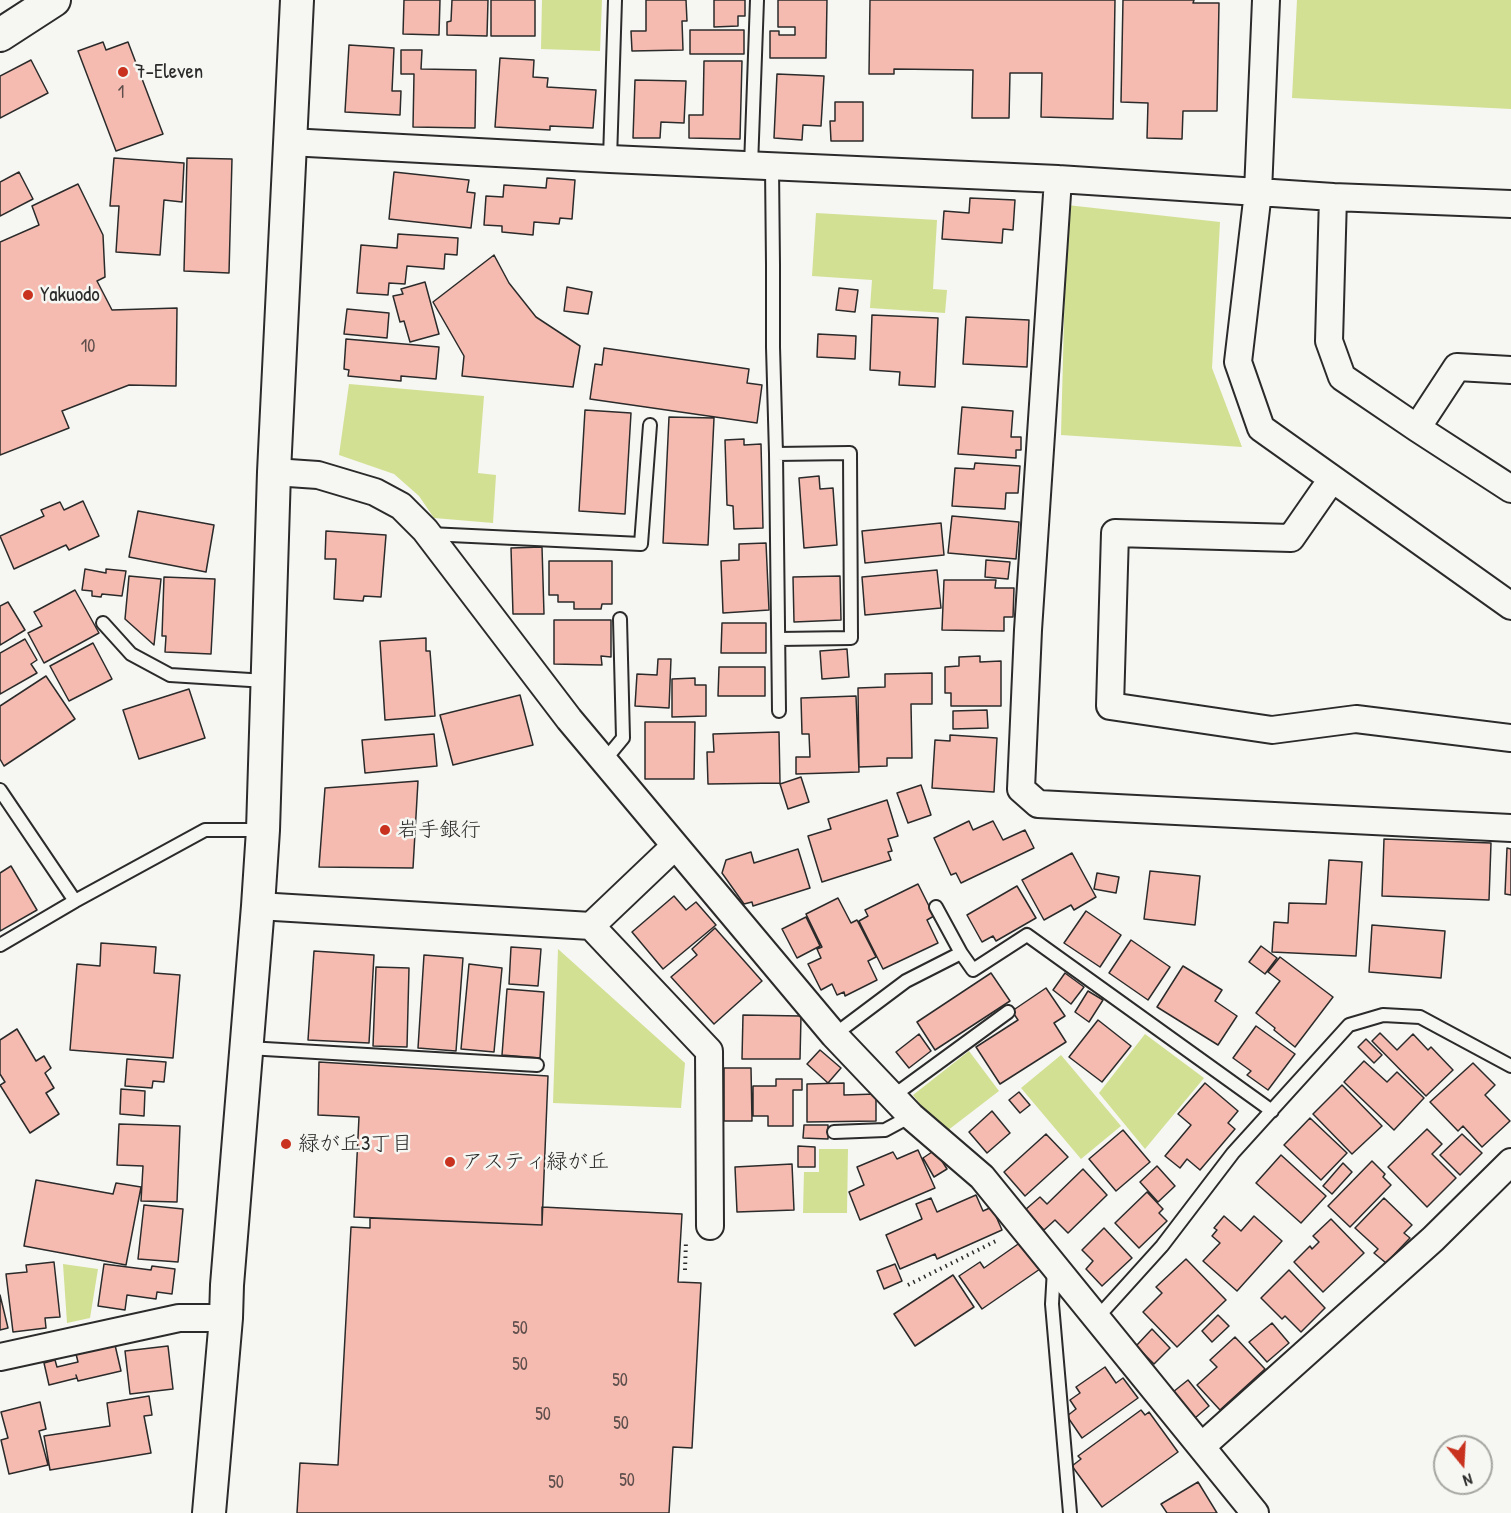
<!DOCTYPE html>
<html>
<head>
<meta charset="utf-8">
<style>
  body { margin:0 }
  #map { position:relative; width:1511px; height:1513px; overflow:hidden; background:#f6f6f2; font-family:"Patrick Hand",sans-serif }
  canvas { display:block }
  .north { position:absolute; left:1433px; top:1435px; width:60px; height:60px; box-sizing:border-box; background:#f6f6f2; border:2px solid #a5a5a2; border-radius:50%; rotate:162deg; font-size:16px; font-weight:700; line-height:24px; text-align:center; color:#2b2b2b }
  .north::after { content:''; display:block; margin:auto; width:21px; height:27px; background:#c8321e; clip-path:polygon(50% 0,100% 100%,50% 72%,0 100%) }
</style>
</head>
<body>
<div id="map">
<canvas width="1511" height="1513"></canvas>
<div class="north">N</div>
</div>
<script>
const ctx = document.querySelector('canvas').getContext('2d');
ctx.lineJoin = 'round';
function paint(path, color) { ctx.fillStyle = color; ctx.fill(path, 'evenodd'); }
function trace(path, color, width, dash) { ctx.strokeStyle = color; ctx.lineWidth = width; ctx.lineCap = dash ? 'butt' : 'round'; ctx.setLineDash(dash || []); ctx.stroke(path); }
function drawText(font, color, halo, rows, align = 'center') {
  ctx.font = font + ' "Patrick Hand","Klee One",sans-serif'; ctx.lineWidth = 5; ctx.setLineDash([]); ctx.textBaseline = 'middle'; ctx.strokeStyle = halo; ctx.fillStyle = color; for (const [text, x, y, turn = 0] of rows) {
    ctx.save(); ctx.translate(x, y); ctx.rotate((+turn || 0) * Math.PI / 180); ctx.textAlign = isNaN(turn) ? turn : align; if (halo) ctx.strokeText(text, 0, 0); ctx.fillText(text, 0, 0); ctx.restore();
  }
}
paint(new Path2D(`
  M542,0H602L600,51L541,49Z
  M1297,0H1511V109L1292,98Z
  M1067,205L1220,222L1212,368L1242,447L1061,435Z
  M816,213L937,220L933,289L947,290L945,313L870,308L872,280L812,276Z
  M349,384L484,396L478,473L496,475L493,523L434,518L419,496L394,474L339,455Z
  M558,949L685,1063L681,1108L553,1103Z
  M1145,1034L1204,1078L1145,1149L1099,1093Z
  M969,1051L999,1091L943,1134L913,1095Z
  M1061,1055L1121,1126L1081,1159L1021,1088Z
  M819,1149H848L847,1213H803L804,1172H819Z
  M63,1264L98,1269L90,1318L67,1323Z`), '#d2e093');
const building = new Path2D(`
  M404,0H440L439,35L403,34Z
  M452,0H488L487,36L447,35V22L451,21Z
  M491,0H535V36H491Z
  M646,0H686L687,21H682L683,50L632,51L631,31H646Z
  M714,0H745V16H738V26L714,27Z
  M778,0H827L826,58H770V31H779V35H795V27H778Z
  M870,0H1115L1113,119L1041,117L1042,73H1010L1009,118H972L973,70L894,69V74H869Z
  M1123,0H1194L1193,3H1219L1217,111H1183L1182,139L1147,138L1148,103L1121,102Z
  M690,30H744V54H690Z
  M103,42L106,50L128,42L163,134L116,151L78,51Z
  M349,45L394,48L392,91H401L400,115L345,112Z
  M401,50H422L421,69L476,70L475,128L413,127L414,74H401Z
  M500,58L534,60L533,77L548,78L547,87L596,90L593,128L550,126V130L495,127Z
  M31,60L48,93L0,118V76Z
  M704,61H742L740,139L689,138V115H703Z
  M777,74L824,76L821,126L803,125L802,140L774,138Z
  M635,80L686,81L684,123L661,122L660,138H633Z
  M835,102H863V141H831L830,121H835Z
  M114,158L184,163L182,202L164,200L160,255L116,252L119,206H110Z
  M187,158L232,159L229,273L184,271Z
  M19,172L33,199L0,216V182Z
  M394,172L469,180L467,192L475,193L471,228L389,219Z
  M547,178L575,180L572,219L560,218L559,224L534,222L533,235L502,232V226L484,225L486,196L503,197L504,185L546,188Z
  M78,184L103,235L105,277L97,281L112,310L177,308L176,386L129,385L62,411L69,428L0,455V242L39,225L32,206Z
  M970,198L1015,200L1013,230L1003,229L1002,243L942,239L944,211L969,213Z
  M398,234L458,238L457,255L445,254L444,269L407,266L405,284L389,283L388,295L357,293L361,245L397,248Z
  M494,255L509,283L536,317L580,346L573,387L462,376L464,356L433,302Z
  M425,282L439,334L410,342L404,321L400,322L393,296L403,294L401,289Z
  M567,287L592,292L588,314L564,311Z
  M839,288L858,290L855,312L836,310Z
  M347,309L389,313L387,338L344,334Z
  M872,315L938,318L935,387L899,385L900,372L870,370Z
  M966,317L1029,320L1027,367L963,364Z
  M818,334L856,336L855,359L817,357Z
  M346,339L439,347L436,379L401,376V381L348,376L349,370L344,369Z
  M604,348L749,369L747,383L762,385L757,423L590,399L595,364L602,365Z
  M962,407L1013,411L1011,437H1021V450H1016V458L958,454Z
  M585,410L631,413L625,514L579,511Z
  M669,417L714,418L708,545L663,543Z
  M744,439V445L761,444L763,528L734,529L733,506L727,505L725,440Z
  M975,463L1020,466L1018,493H1006L1005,509L952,506L955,468L974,469Z
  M819,476L820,489L833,488L837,545L804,548L799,478Z
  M83,501L99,536L69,550L66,545L14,569L0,536L44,516L41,510L60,502L64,510Z
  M138,511L214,525L206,572L129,557Z
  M952,516L1019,522L1016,559L948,553Z
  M941,523L944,555L865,563L862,531Z
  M326,531L386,535L381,597L364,596L363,601L334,599L336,559H325Z
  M766,543L769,610L723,613L721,561L739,560V544Z
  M542,547L544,614H513L511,548Z
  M986,560L1010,562L1008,579L985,577Z
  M549,561H612V604H602L601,609H574V602H558V595H549Z
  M85,569L106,573V569L126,571L122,596L102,594L101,597L92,596V591L82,590Z
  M937,570L941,608L865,615L862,577Z
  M129,576L161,579L154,645L125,619Z
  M840,576L841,620L794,622L793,577Z
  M164,577L215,579L211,654L165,652L166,636H162Z
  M944,580H996L995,588H1014L1013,617H1004V631L942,630Z
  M75,590L99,633L44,663L28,633L42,626L34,612Z
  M8,602L25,630L0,645V606Z
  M554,620H611V657L601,656L602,665L554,664Z
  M722,623H766V653H721Z
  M426,638V651H430L435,716L385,720L380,641Z
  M25,639L37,660L31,664L37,673L0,694V653Z
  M93,643L112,679L69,701L50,666Z
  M847,649L849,677L822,679L820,651Z
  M980,656V662L1001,661V706H951V693H945V667L959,666V657Z
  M658,659H671L669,708L635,706L637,674L657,675Z
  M719,667H765V696H718Z
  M932,673V704H911L912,758H887V766L859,767L858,688L885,687V674Z
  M46,676L75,719L4,766L0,759V706Z
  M695,678V685H706V716L672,717V679Z
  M189,689L205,738L139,759L123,710Z
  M520,695L533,745L453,765L440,715Z
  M856,696L859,772L796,774V757H810L809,734H802L801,698Z
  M987,710L988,728L953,729V711Z
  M645,722H695L694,779H645Z
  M779,732L780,783L708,784L707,752H714L713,734Z
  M434,734L437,766L365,773L362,740Z
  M950,735L997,738L994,792L932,788L935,740L950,741Z
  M801,777L809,802L788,809L780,784Z
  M418,781L413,868L319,867L325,788Z
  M921,785L931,815L908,823L897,793Z
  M887,800L898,836L888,839L892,851L888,852L891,860L822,882L808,836L831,829L828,819Z
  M969,821L973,830L993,821L1003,840L1025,830L1034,848L961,883L956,873L951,875L934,838Z
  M1384,839L1491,843L1489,900L1382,896Z
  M1507,848L1511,849V895L1505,894Z
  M798,849L810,888L753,906L752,902L744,904L722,873L726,860L751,852L754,863Z
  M1072,853L1096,897L1074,910L1071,905L1044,920L1022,880Z
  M1329,860L1362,862L1356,956L1272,952L1274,922L1288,923L1289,903L1326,904Z
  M11,866L37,910L0,931V873Z
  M1150,871L1200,876L1195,925L1144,919Z
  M1097,873L1119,877L1116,893L1094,889Z
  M918,884L934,916L927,920L938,943L883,969L859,921L868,916L865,910Z
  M1017,886L1036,918L996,941L993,936L982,942L967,915Z
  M674,896L686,910L696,902L716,925L663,969L632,932Z
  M838,898L851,923L857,920L876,957L868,961L877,980L845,996L844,992L837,995L832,984L821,990L808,964L821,958L817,949L822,947L806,914Z
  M1086,911L1121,935L1100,967L1064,943Z
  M806,917L820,946L797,958L782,929Z
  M1372,925L1445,931L1441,978L1369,972Z
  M715,928L762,981L714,1024L671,977L697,955L692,949Z
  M1131,940L1170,967L1148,1000L1109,973Z
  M101,943L156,947L154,973L180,975L173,1058L70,1050L77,964L100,966Z
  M1261,946L1277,958L1265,974L1249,962Z
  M511,947L541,949L538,986L509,984Z
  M314,951L374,955L369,1043L308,1040Z
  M424,955L463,958L456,1051L418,1048Z
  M1280,957L1333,997L1295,1047L1274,1030L1275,1028L1256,1013L1280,981L1268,972Z
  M469,964L502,968L494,1052L461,1049Z
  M1183,966L1222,990L1215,1001L1237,1016L1218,1045L1157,1007Z
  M376,967L409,968L407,1047L373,1046Z
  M991,973L1010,1001L935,1050L917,1022Z
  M1065,973L1084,987L1071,1004L1053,990Z
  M1046,988L1065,1016L1054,1023L1066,1042L1000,1084L976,1047L1018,1020L1012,1011Z
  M507,989L544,992L540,1058L502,1055Z
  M1088,991L1103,1000L1089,1022L1075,1012Z
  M743,1015L801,1016L800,1059H742Z
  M1098,1020L1131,1046L1102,1082L1069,1057Z
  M1256,1026L1295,1054L1268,1090L1247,1075L1251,1071L1233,1058Z
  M17,1029L36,1061L44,1056L51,1068L45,1073L54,1088L46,1093L59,1114L30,1133L0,1085L5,1082L0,1074V1040Z
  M1380,1033L1397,1050L1413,1034L1428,1050L1431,1047L1453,1070L1426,1096L1372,1041Z
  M919,1034L931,1051L909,1068L896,1052Z
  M1366,1039L1382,1055L1374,1063L1358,1047Z
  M820,1050L841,1068L828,1083L807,1064Z
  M127,1059L166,1062L164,1082L153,1081L152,1088L125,1086Z
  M1364,1061L1387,1082L1397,1072L1424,1098L1394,1130L1344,1082Z
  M319,1062L548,1076L542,1225L354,1217L359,1117L318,1115Z
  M1473,1063L1495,1085L1485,1095L1510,1121L1482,1147L1463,1126L1458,1131L1430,1102Z
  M724,1068H751L752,1121H724Z
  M776,1079H802V1090H793V1126H768V1116H753V1086H776Z
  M844,1083V1095L876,1094V1121L807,1122V1084Z
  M1205,1083L1238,1111L1228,1123L1235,1129L1200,1170L1187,1159L1180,1168L1165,1156L1191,1125L1178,1114Z
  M1342,1085L1382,1126L1352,1154L1313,1114Z
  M121,1089L145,1091L144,1116L120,1114Z
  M1019,1092L1030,1105L1020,1113L1009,1100Z
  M992,1111L1010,1133L987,1153L969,1132Z
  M1310,1118L1347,1153L1321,1180L1284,1145Z
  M119,1124L180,1126L177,1202L141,1201L143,1166L117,1165Z
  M804,1125H828V1139L803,1138Z
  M1427,1129L1442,1144L1432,1154L1456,1178L1427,1207L1388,1167Z
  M1123,1130L1150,1162L1116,1191L1089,1159Z
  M1046,1134L1068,1157L1025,1196L1004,1172Z
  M1462,1134L1482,1153L1460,1175L1440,1155Z
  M798,1146L815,1147V1167H798Z
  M918,1150L935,1188L860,1220L849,1192L864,1185L857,1167L893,1152L897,1159Z
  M935,1150L947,1169L934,1177L923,1158Z
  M1281,1155L1326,1196L1301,1223L1256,1183Z
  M1372,1161L1385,1174L1383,1177L1391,1185L1350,1227L1328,1206Z
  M1343,1163L1352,1172L1332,1194L1323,1186Z
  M792,1164L794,1210L737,1212L735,1167Z
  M1157,1166L1175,1186L1158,1202L1140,1182Z
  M1083,1169L1107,1195L1068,1233L1055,1220L1044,1230L1025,1210L1040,1197L1047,1204Z
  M36,1180L113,1194L116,1183L141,1187L126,1265L24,1246Z
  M1147,1192L1163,1209L1159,1213L1167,1221L1139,1248L1115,1223Z
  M976,1195L983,1211L992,1207L1002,1230L937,1259L935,1254L900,1269L886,1235L922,1219L916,1204L931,1198L937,1212Z
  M1384,1198L1412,1225L1404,1233L1410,1238L1386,1263L1374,1253L1378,1249L1355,1228Z
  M144,1205L183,1209L178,1262L138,1259Z
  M542,1207L682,1214L678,1282L701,1283L692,1448L673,1447L669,1513H297L300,1463L338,1465L351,1227L370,1228V1218L542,1225Z
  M1224,1216L1241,1231L1254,1216L1282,1241L1237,1291L1203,1261L1220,1243L1212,1236L1217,1230L1214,1228Z
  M1331,1219L1364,1253L1323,1292L1294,1262L1310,1246L1312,1249L1319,1242L1313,1236Z
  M1104,1228L1132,1258L1102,1286L1086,1269L1093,1261L1082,1250Z
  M1021,1242L1040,1269L982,1309L959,1276L980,1262L984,1268Z
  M1186,1259L1226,1300L1177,1347L1143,1312L1162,1293L1156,1287Z
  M54,1262L60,1317L45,1318L46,1328L13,1332L6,1274L27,1272L26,1265Z
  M104,1264L151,1270L152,1266L175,1269L172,1294L157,1292L156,1299L127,1295L125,1310L98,1306Z
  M895,1264L902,1281L884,1289L877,1271Z
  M1289,1270L1325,1308L1301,1332L1285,1316L1282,1319L1261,1298Z
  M953,1275L974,1307L915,1346L894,1314Z
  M0,1295L8,1328L0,1330Z
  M1218,1315L1229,1326L1212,1342L1202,1331Z
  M1272,1323L1289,1343L1267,1362L1249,1342Z
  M1152,1329L1170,1348L1154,1364L1136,1346Z
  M1235,1337L1265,1369L1220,1410L1197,1385L1217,1367L1210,1360Z
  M115,1345L121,1371L78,1381L76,1375L77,1378L49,1385L44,1363L55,1360L57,1367L78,1362L76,1354Z
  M168,1346L173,1389L130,1394L125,1351Z
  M1105,1367L1116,1383L1123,1378L1138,1398L1082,1438L1067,1416L1076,1409L1070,1400L1080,1393L1076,1387Z
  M1188,1380L1209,1406L1195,1418L1173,1392Z
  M149,1396L152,1415L144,1416L151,1453L50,1470L44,1436L110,1426L107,1403Z
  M40,1402L46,1429L39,1431L48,1465L9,1474L1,1440L8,1438L1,1412Z
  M1141,1410L1145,1415L1149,1412L1178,1452L1102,1507L1072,1466L1081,1459L1078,1456Z
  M1198,1482L1217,1513H1167L1161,1504Z`);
paint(building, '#f6bbb0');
trace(building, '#2b2b2b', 1.5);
const service = new Path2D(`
  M610,159L615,0
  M751,166L757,0
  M772,167L773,265V347L776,454L779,711
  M776,454L850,453L851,638L779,639
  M429,534L641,544L650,425
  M103,623L131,654L170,675L266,681
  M604,761L623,738L620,619
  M0,790L75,901
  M936,907L961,953
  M0,945L75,901L205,830H262
  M834,1035L906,981L961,953L973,970L1027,935L1272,1111
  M248,1048L537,1065
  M893,1096L1008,1012
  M834,1132L885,1130L911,1116
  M1054,1269L1052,1304L1070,1513
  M1096,1319L1162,1246L1233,1153L1349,1025L1383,1015L1420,1017L1511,1066`);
const minor = new Path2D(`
  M289,142L610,159L1058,179L1258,192L1266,0
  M1058,179L1028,630L1021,789L1038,804L1511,828
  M1333,197L1511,204
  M1417,428L1457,367L1511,370
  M274,472L318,475L375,492L401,506L425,530L569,719L834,1035L911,1116L982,1177L1255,1513
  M1332,479L1291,538L1115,533L1110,706L1272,730L1356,719L1511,738
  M1511,489L1417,428L1342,377L1329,341L1333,197L1258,192L1238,362L1261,428L1511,606
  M258,906L591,926L675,846
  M591,926L709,1051L710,1226
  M0,1357L179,1318H226
  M1202,1446L1433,1239L1511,1162`);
const tertiary = new Path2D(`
  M0,35L54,0
  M209,1513L226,1318L227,1285L258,906L263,830L274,472L297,0`);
trace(service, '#2b2b2b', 16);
trace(minor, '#2b2b2b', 30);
trace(tertiary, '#2b2b2b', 36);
trace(new Path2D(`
  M685,1270L686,1241
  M908,1285L998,1240`), '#2b2b2b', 4, [1.5, 4.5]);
trace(service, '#f6f6f2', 12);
trace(minor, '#f6f6f2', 26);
trace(tertiary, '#f6f6f2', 32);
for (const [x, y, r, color] of [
  [123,72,6,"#c8321e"],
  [28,295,6,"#c8321e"],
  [385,830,6,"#c8321e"],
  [286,1144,6,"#c8321e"],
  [450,1162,6,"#c8321e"]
]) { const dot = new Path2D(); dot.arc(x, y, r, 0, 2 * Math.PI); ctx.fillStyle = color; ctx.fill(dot); trace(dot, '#f6f6f2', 2); }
drawText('18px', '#5e4f4c', null, [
  ["1",121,93],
  ["10",88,347],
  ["50",520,1329],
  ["50",520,1365],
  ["50",620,1381],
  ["50",543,1415],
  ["50",621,1424],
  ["50",627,1481],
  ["50",556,1483]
]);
drawText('21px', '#2b2b2b', '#f6f6f2', [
  ["7-Eleven",135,72],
  ["Yakuodo",40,295],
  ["岩手銀行",397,830],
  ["緑が丘3丁目",298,1144],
  ["アスティ緑が丘",462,1162]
], 'left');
</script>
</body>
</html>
